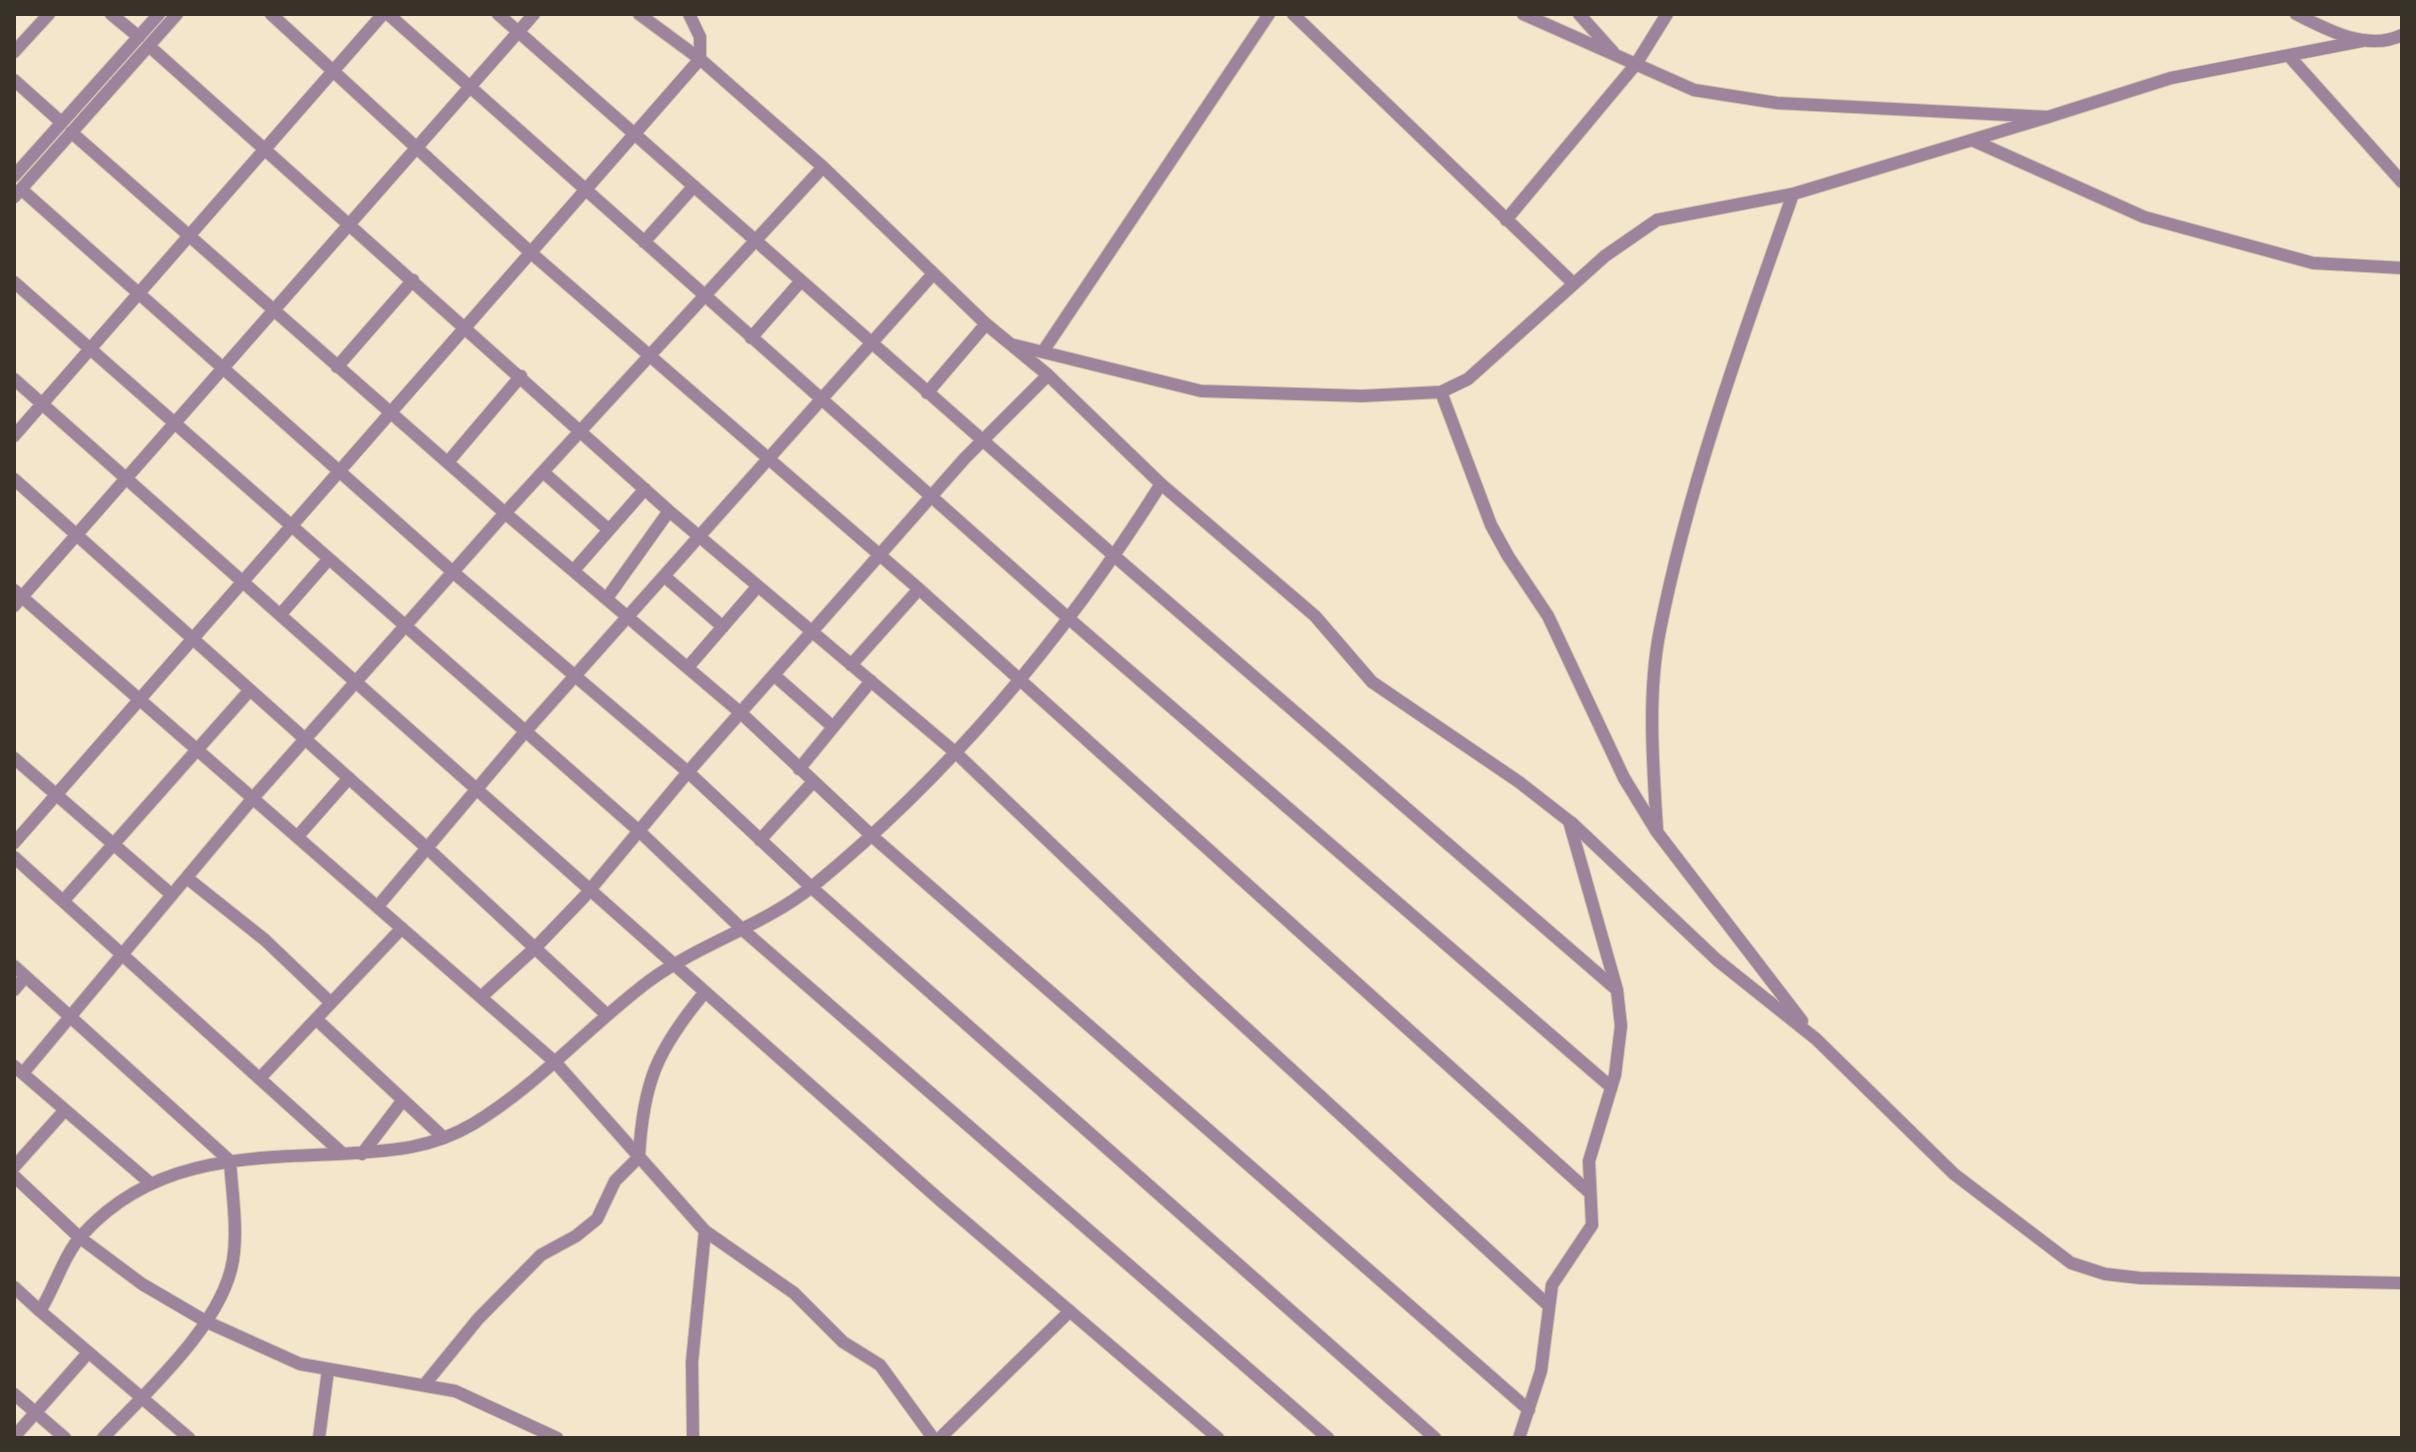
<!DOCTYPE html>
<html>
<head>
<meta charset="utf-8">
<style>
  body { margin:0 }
  #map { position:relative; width:2416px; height:1452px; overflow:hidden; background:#f4e6ca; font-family:"Sofia Sans Condensed",sans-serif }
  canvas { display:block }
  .frame { position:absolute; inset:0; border:16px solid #383328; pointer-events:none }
</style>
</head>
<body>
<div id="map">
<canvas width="2416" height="1452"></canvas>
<div class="frame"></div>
</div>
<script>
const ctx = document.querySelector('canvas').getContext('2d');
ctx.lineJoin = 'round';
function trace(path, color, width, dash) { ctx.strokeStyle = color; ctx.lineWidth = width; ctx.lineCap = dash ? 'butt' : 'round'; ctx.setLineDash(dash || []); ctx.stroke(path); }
const minor = new Path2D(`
  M111,14L139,37
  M271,14L530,252L919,589L1589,1192
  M388,14L1067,617L1611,1087
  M498,14L1112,554L1617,990
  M639,14L700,59L823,167L986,324L1048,375L1161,484L1315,616L1372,682L1519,782L1569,821L1617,990L1621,1026L1615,1075L1589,1161L1592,1225L1552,1285L1541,1371L1519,1438
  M1293,14L1574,284
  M1523,14L1694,90L1777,103L2048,117L2171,78L2362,41
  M1579,14L1613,52
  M2296,14C2328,30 2367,52 2402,35
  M149,46L669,511L956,753L1196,982L1548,1305
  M14,52L49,14
  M2289,56L2402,182
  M14,80L61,122
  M71,132L505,513L742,714L872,836L1529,1410
  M1972,140L2144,217L2313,263L2402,268
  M14,176L159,14
  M21,189L454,573L688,772L811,887L1435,1438
  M14,197L177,14
  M1506,220L1636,64L1667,14
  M644,242L694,186
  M14,282L639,831L743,930L1328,1438
  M751,338L801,281
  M1014,345L1201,391L1362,396L1441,392L1468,379L1605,256L1657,220L1793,194L2048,117
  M1044,350L1269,14
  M337,367L413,280
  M14,379L941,1201L1218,1438
  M1441,392L1491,525L1508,556L1548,616L1624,778L1657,832L1802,1021
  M927,393L986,324
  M14,436L383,14
  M448,462L521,376
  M543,472L609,530
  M14,479L427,848L606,1014
  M574,570L645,489
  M664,576L723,627
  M14,590L555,1062L705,1231L692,1362L693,1438
  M607,598L669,511
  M14,606L534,14
  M280,615L328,560
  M851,665L919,589
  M688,667L758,586
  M775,676L833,727
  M14,758L172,895
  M799,769L871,681
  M1571,822L1717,960L1816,1039L1954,1174L2071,1263L2105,1274L2140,1278L2402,1283
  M1657,830C1653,765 1647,694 1660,630C1689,483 1743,336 1793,194
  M298,836L349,778
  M760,840L813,782
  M14,843L700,59V37L689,14
  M14,857L342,1153
  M187,878L265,940L331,1003
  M64,900L250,690
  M378,906L524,733L933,274
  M14,966L230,1161C232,1193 238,1228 233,1260C223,1324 146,1392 103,1438
  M14,990L25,977
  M481,997L535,948L584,897L688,772L965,458L1048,375
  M316,1019L444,1138
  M14,1066L149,1182
  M23,1073L253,798L505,513L823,167
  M260,1078L402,928
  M362,1154L403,1100
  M14,1167L65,1110
  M14,1176L79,1237L142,1284L207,1322L300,1364L455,1391L557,1438
  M705,1231L794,1293L843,1342L880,1365L933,1438
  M14,1287L40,1311
  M425,1384L478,1319L541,1255L576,1236L597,1219L615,1181L639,1157C643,1082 657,1050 705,992
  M14,1394L65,1438
  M14,1437L88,1353
  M189,1438L40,1311C55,1287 64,1254 83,1234C152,1158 243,1158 339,1154C387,1151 429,1150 473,1124C538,1085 589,1026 649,981C699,944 763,926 813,886C951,773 1066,635 1161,484
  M319,1438L328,1370
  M940,1438L1070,1311`);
trace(minor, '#cec2aa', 14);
trace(minor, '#9d839c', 12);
</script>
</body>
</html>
